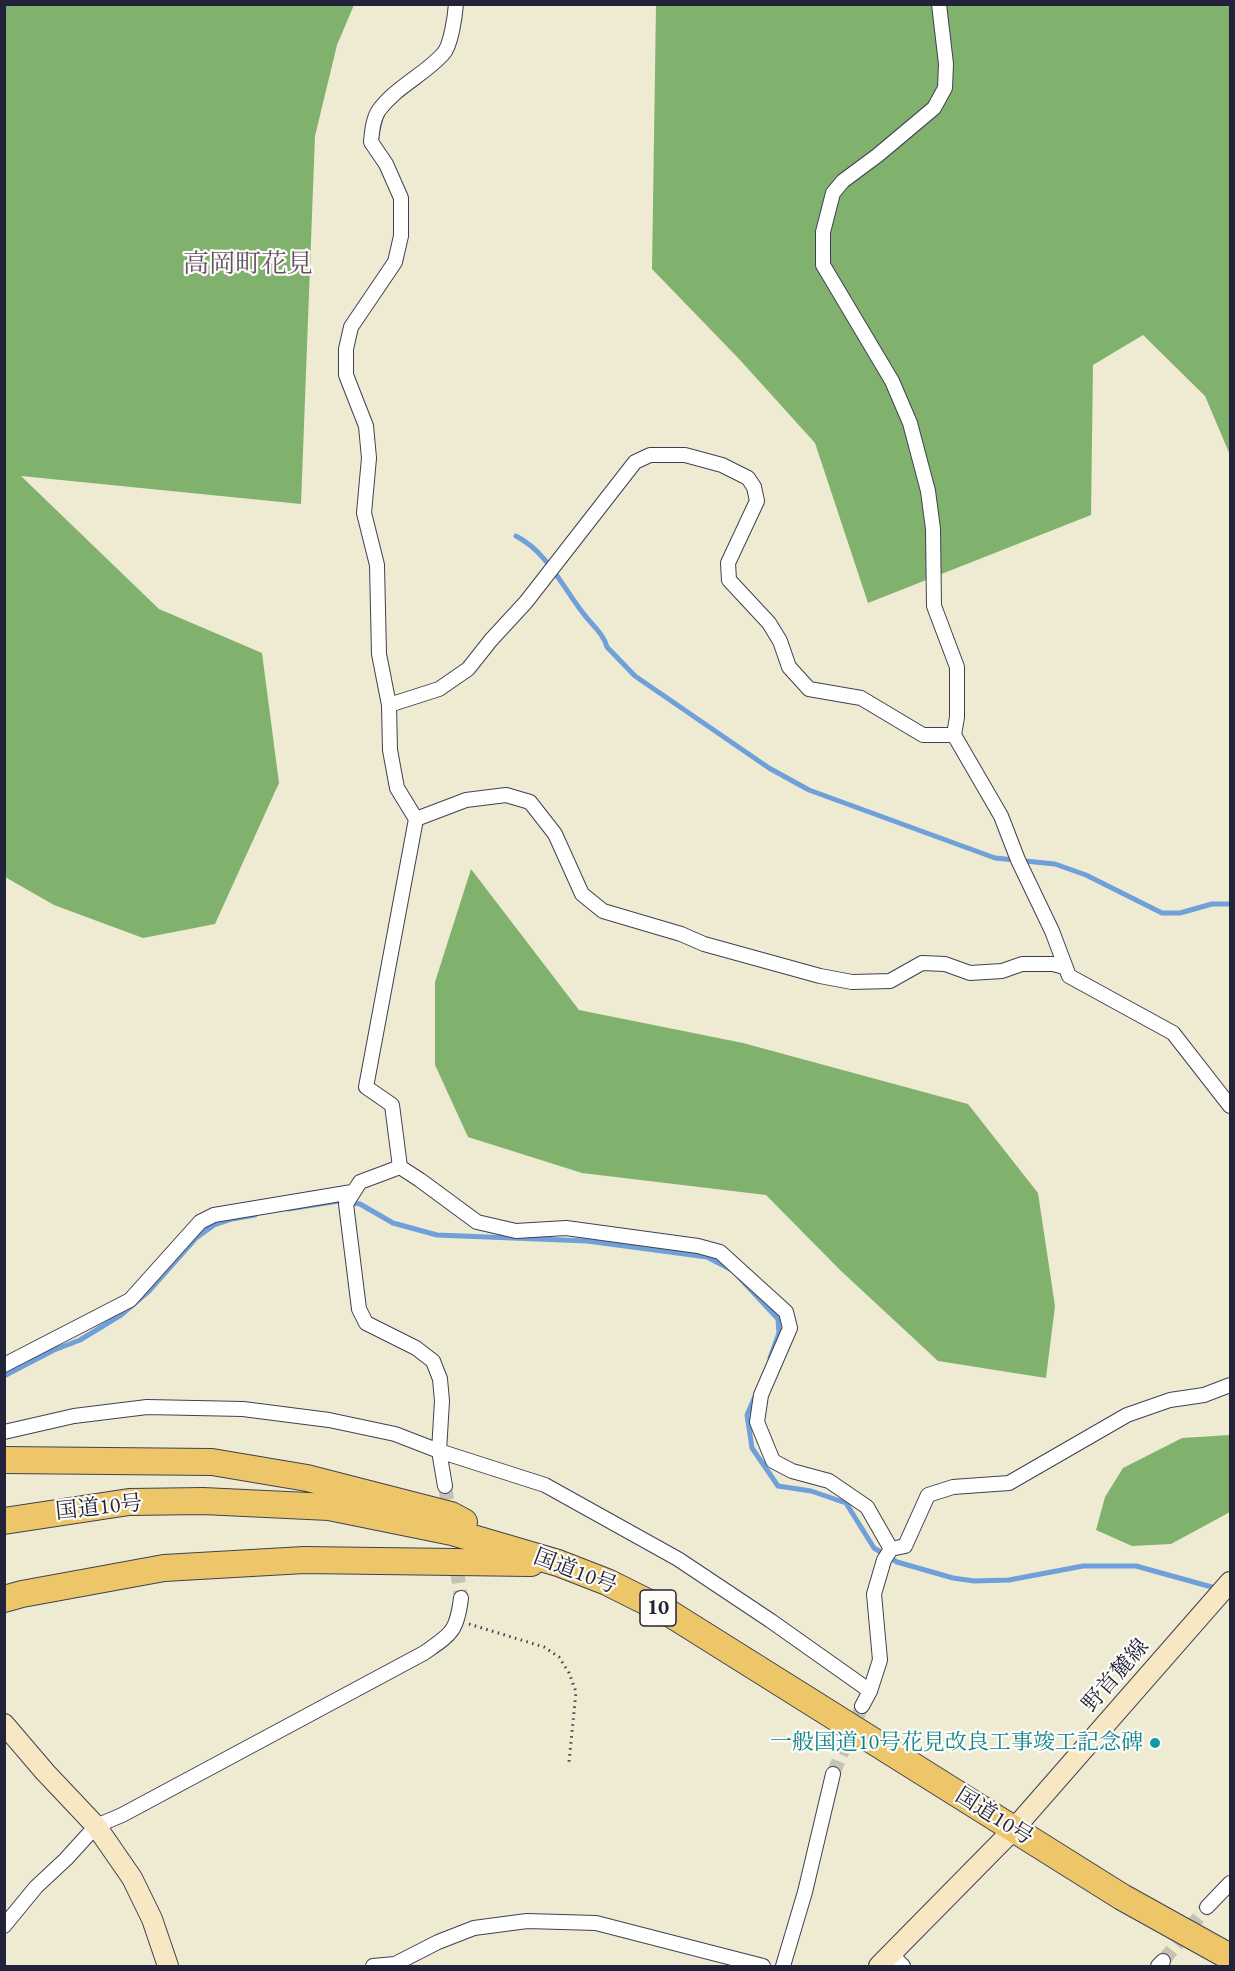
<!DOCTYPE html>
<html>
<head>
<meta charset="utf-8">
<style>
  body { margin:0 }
  #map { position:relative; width:1235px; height:1971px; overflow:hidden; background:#efebd3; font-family:"EB Garamond",serif }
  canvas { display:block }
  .frame { position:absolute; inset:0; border:6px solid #22223b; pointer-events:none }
</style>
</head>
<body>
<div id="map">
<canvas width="1235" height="1971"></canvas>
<div class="frame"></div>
</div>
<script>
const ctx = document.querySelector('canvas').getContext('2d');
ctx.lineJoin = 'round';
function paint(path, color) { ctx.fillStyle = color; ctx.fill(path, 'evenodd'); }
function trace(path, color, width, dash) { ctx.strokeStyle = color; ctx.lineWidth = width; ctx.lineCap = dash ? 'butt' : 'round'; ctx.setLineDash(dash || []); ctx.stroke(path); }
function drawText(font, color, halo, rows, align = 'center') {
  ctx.font = font + ' "EB Garamond","Noto Serif JP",serif'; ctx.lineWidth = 4.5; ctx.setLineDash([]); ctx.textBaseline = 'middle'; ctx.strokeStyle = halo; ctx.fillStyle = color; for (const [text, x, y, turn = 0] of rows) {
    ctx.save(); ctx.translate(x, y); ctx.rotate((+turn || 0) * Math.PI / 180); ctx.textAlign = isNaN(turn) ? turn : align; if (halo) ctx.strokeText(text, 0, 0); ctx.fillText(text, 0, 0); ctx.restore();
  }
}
paint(new Path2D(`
  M5,4L354,5L337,45L315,136L301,504L21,476L159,609L262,653L279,783L215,924L143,938L54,905L5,877Z
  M656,5H1230V455L1205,396L1143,335L1093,365L1091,515L868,603L815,443L740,360L652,269Z
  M471,869L579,1010L743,1043L968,1104L1038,1193L1055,1306L1046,1378L938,1361L840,1270L766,1195L582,1173L468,1137L435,1065V982Z
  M1230,1435V1512L1171,1544L1132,1546L1096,1530L1105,1497L1123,1468L1182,1438Z`), '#80b26e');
trace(new Path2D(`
  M516,536C547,552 562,586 583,613C591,624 604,634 607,647L635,676L769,768L809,790L995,858L1055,864L1086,875L1162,913H1180L1212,904H1230
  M288,1209L339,1201L360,1204L393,1223L437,1235L587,1241L707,1257L732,1270
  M738,1276L778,1319L779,1333L770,1358
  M4,1376L54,1350L80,1340L121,1315L149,1291L196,1238L214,1225L232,1219L255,1215
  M756,1394L747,1415L752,1448L778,1486L811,1491L846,1503L874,1548L897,1562L953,1578L974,1581L1009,1580L1083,1566H1136L1219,1589`), '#6fa0d9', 5);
trace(new Path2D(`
  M445,1486L461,1598
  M833,1774L862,1706
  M1163,1961L1207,1907`), '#c6c3b5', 14, [14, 7]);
const street = new Path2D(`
  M939,4L946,64L945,88L934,108L878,155L843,181L833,193L823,232V265L892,381L910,423L928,491L933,529L934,606L957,667V717L954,735L1001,816L1018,860L1052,931L1069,976L1173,1033L1230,1106
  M389,705L439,689L468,669L491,640L526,602L635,462L650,455H685L722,465L748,478L754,487L757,501L728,563L729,580L769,623L780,641L789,667L809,689L861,698L923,735H954
  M416,819L466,800L506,795L530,802L555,834L582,894L603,911L681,934L704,944L820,976L852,982L890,981L922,963L945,964L970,973L1002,971L1022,964H1053L1064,967
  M400,1167L392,1105L366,1087L416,819L397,788L390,750L389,705L379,654L377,565L364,513L369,458L366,426L346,375V349L351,327L395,262L401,236V198L386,164L371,142C372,131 373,119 379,110C396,87 424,75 443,54C451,46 455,16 456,4
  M400,1167L420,1180L477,1222L516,1231L566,1228L698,1246L720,1252L786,1312L790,1328L761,1395L757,1422L773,1461L792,1471L829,1481L867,1507L891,1549
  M400,1167L360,1182L346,1204L359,1309L366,1323L416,1348L433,1361L440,1379L442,1401L439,1451L445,1486
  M4,1365L130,1300L200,1222L214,1215L352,1192
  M4,1432L74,1416L147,1407L243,1409L329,1420L395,1434L439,1451L545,1485L678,1559L771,1621L870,1691
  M862,1706L870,1691L880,1660L874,1594L884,1560L891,1549L905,1546L928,1495L953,1487L1009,1483L1127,1415L1170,1400L1204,1395L1230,1385
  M1207,1907L1230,1883
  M4,1926L36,1887L66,1859L96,1826L122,1815L424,1653C451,1634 457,1632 461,1598
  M891,1954L903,1966
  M373,1966L395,1964L438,1942L474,1928L527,1921L596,1923L763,1966
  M783,1966L805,1892L833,1774
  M1158,1966L1163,1961`);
const secondary = new Path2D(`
  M4,1724L45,1772L96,1826L132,1878L152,1919L168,1966
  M879,1966L1013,1830L1230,1582`);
const highway = new Path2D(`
  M4,1460L212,1462L307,1478L451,1515L464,1522
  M4,1521L129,1502L203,1501L329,1507L452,1532L558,1563L607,1582L669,1613L1122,1897L1230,1957
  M4,1599L22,1594L164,1568L304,1560L531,1563`);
trace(street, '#414052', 16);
trace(secondary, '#414052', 22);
trace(highway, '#414052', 28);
trace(new Path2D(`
  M469,1624L544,1647L559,1657L569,1673L576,1692L569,1762`), '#414052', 3, [1.5, 4.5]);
trace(street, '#fff', 14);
trace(secondary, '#f7e8c3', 20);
trace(highway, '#ecc669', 26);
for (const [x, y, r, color] of [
  [1155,1743,6,"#0f9aa8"]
]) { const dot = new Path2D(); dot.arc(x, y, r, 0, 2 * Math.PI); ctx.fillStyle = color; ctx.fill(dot); trace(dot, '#fdfcf7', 2); }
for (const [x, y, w] of [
  [658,1608,36]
]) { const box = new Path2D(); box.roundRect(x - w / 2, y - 18, w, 36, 4.5); ctx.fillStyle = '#fdfcf7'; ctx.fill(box); trace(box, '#22223b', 1.5); }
drawText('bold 21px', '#22223b', null, [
  ["10",658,1608]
]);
drawText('22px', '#22223b', '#fdfcf7', [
  ["国道10号",99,1508,-6],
  ["国道10号",575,1572,21],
  ["野首麓線",1116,1676,-49],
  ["国道10号",994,1817,32]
]);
drawText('22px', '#0d838f', '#fdfcf7', [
  ["一般国道10号花見改良工事竣工記念碑",1143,1743]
], 'right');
drawText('26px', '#63516b', '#fdfcf7', [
  ["高岡町花見",248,265]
]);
</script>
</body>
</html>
